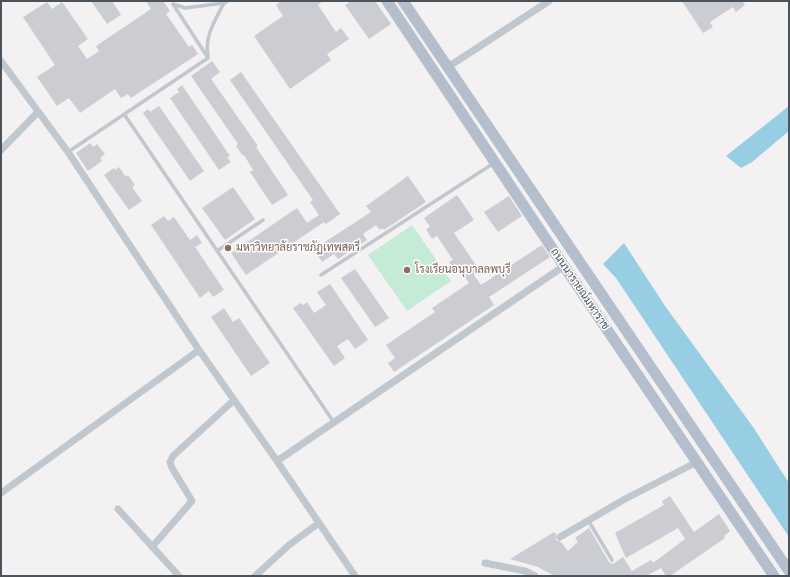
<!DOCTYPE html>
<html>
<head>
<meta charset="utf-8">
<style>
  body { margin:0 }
  #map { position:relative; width:790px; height:577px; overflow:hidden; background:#f3f1f1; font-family:Mulish,sans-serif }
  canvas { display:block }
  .frame { position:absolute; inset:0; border:2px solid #4b535d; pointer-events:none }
</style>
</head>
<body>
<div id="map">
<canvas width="790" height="577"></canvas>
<div class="frame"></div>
</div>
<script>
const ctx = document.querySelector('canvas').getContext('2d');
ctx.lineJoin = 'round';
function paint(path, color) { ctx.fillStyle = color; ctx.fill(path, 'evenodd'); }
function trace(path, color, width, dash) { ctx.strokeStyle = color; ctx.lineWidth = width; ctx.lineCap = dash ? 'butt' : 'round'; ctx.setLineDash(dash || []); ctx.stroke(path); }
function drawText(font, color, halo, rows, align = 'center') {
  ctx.font = font + ' Mulish,Sarabun,sans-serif'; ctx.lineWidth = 3; ctx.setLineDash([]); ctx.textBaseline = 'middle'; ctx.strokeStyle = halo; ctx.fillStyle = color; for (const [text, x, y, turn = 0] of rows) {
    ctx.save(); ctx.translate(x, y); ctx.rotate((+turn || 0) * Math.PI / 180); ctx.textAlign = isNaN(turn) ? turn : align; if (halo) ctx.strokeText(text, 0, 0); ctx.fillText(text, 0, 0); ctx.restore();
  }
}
paint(new Path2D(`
  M412,225L451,281L407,311L368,255Z`), '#c5ebd7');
paint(new Path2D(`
  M789,106V131L752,162L741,168L726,156Z
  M624,243L665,306L753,427L789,483V537L616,278L603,264Z`), '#97cee3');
paint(new Path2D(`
  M91,1H112L121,15L107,24Z
  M146,1H163L170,11L166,14L189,47L192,45L198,54L131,98L128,94L121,98L115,89L80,113L69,98L57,106L37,77L55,65L23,17L47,2L52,9L62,2L88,39L78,46L87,59L99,51L96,46L151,9Z
  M281,1H323L318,5L336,32L341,28L349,39L327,54L331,60L290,89L254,36L283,16L276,5Z
  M351,1H375L391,24L369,39L345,5Z
  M682,1H742L745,5L736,12L733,7L710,22L713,27L703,33Z
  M212,61L220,72L211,79L258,146L256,147L288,195L272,205L250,172L253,170L244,155L243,156L236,146L238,144L191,76Z
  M241,72L340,214L326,224L324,222L246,275L231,253L297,208L307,223L319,215L310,202L313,200L230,80Z
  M182,85L230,156L227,157L231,162L219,170L170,98L179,92L177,89Z
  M159,106L204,171L190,181L143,113L148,109L150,112Z
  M90,143L93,147L97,144L105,154L100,158L102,161L88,171L76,153Z
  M119,167L126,177L128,175L135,185L132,187L142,201L129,210L104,175L114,168L115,170Z
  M408,176L426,202L384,230L382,228L380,230L376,225L363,234L367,240L338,259L334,254L322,262L314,249L371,212L366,206Z
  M233,187L255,219L225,240L202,208Z
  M457,195L474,220L454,233L480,271L474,275L481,285L542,245L550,257L489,297L494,305L394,372L388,363L395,358L386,345L435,312L432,308L469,283L459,269L456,272L449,262L453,260L437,236L432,239L426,229L430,227L424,218Z
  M509,196L522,216L498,232L484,212Z
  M164,216L168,221L174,217L190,240L197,235L202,243L195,247L224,290L213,297L209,291L200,298L151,225Z
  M355,269L389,318L375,327L341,278Z
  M330,284L368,340L355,349L348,339L337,346L345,358L334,366L293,308L301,303L303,305L307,302L314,313L326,305L317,292Z
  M224,308L233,322L239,318L270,363L251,376L211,317Z
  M670,496L694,532L719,514L730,531L724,536L725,538L670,576H666L661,568L646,576H555L538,567L510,559L554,532L556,534V540L561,542L568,551L578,542L575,538L589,528L609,562L613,564L623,557L632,571L651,560L653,563L685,539L678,528L626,558L615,533L664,505L662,501Z`), '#cbcdd3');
trace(new Path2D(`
  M208,55C204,36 216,19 224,3
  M208,58L173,4L185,8L224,3L228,1
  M124,114L333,421
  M68,152L208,58
  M217,251L263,220
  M321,275L494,163
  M588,520L612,560`), '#c1c7ce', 3.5);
trace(new Path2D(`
  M1,61L68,152L199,350L277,461L355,576
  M448,67L549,1
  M1,150L38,112
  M277,461L564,266
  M1,493L199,350
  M118,509L179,576
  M560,537L625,499L697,462
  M152,547L192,501L172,468L170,462L173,456L234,400
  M485,563L525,571L535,576
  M255,576L289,545L319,523`), '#c1c7ce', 7);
trace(new Path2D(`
  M387,1L564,266L774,576
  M403,1L789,571`), '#b4becc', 11);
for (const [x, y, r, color] of [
  [228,248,4,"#8d6e63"],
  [407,270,4,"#8d6e63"]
]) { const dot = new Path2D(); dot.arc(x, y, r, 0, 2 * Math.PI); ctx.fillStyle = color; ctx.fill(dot); trace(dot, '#fff', 1.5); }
drawText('11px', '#785e54', '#fff', [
  ["มหาวิทยาลัยราชภัฏเทพสตรี",236,248],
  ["โรงเรียนอนุบาลลพบุรี",415,270]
], 'left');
drawText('11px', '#4b535d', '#fff', [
  ["ถนนนารายณ์มหาราช",580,289,56]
]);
</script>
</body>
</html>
